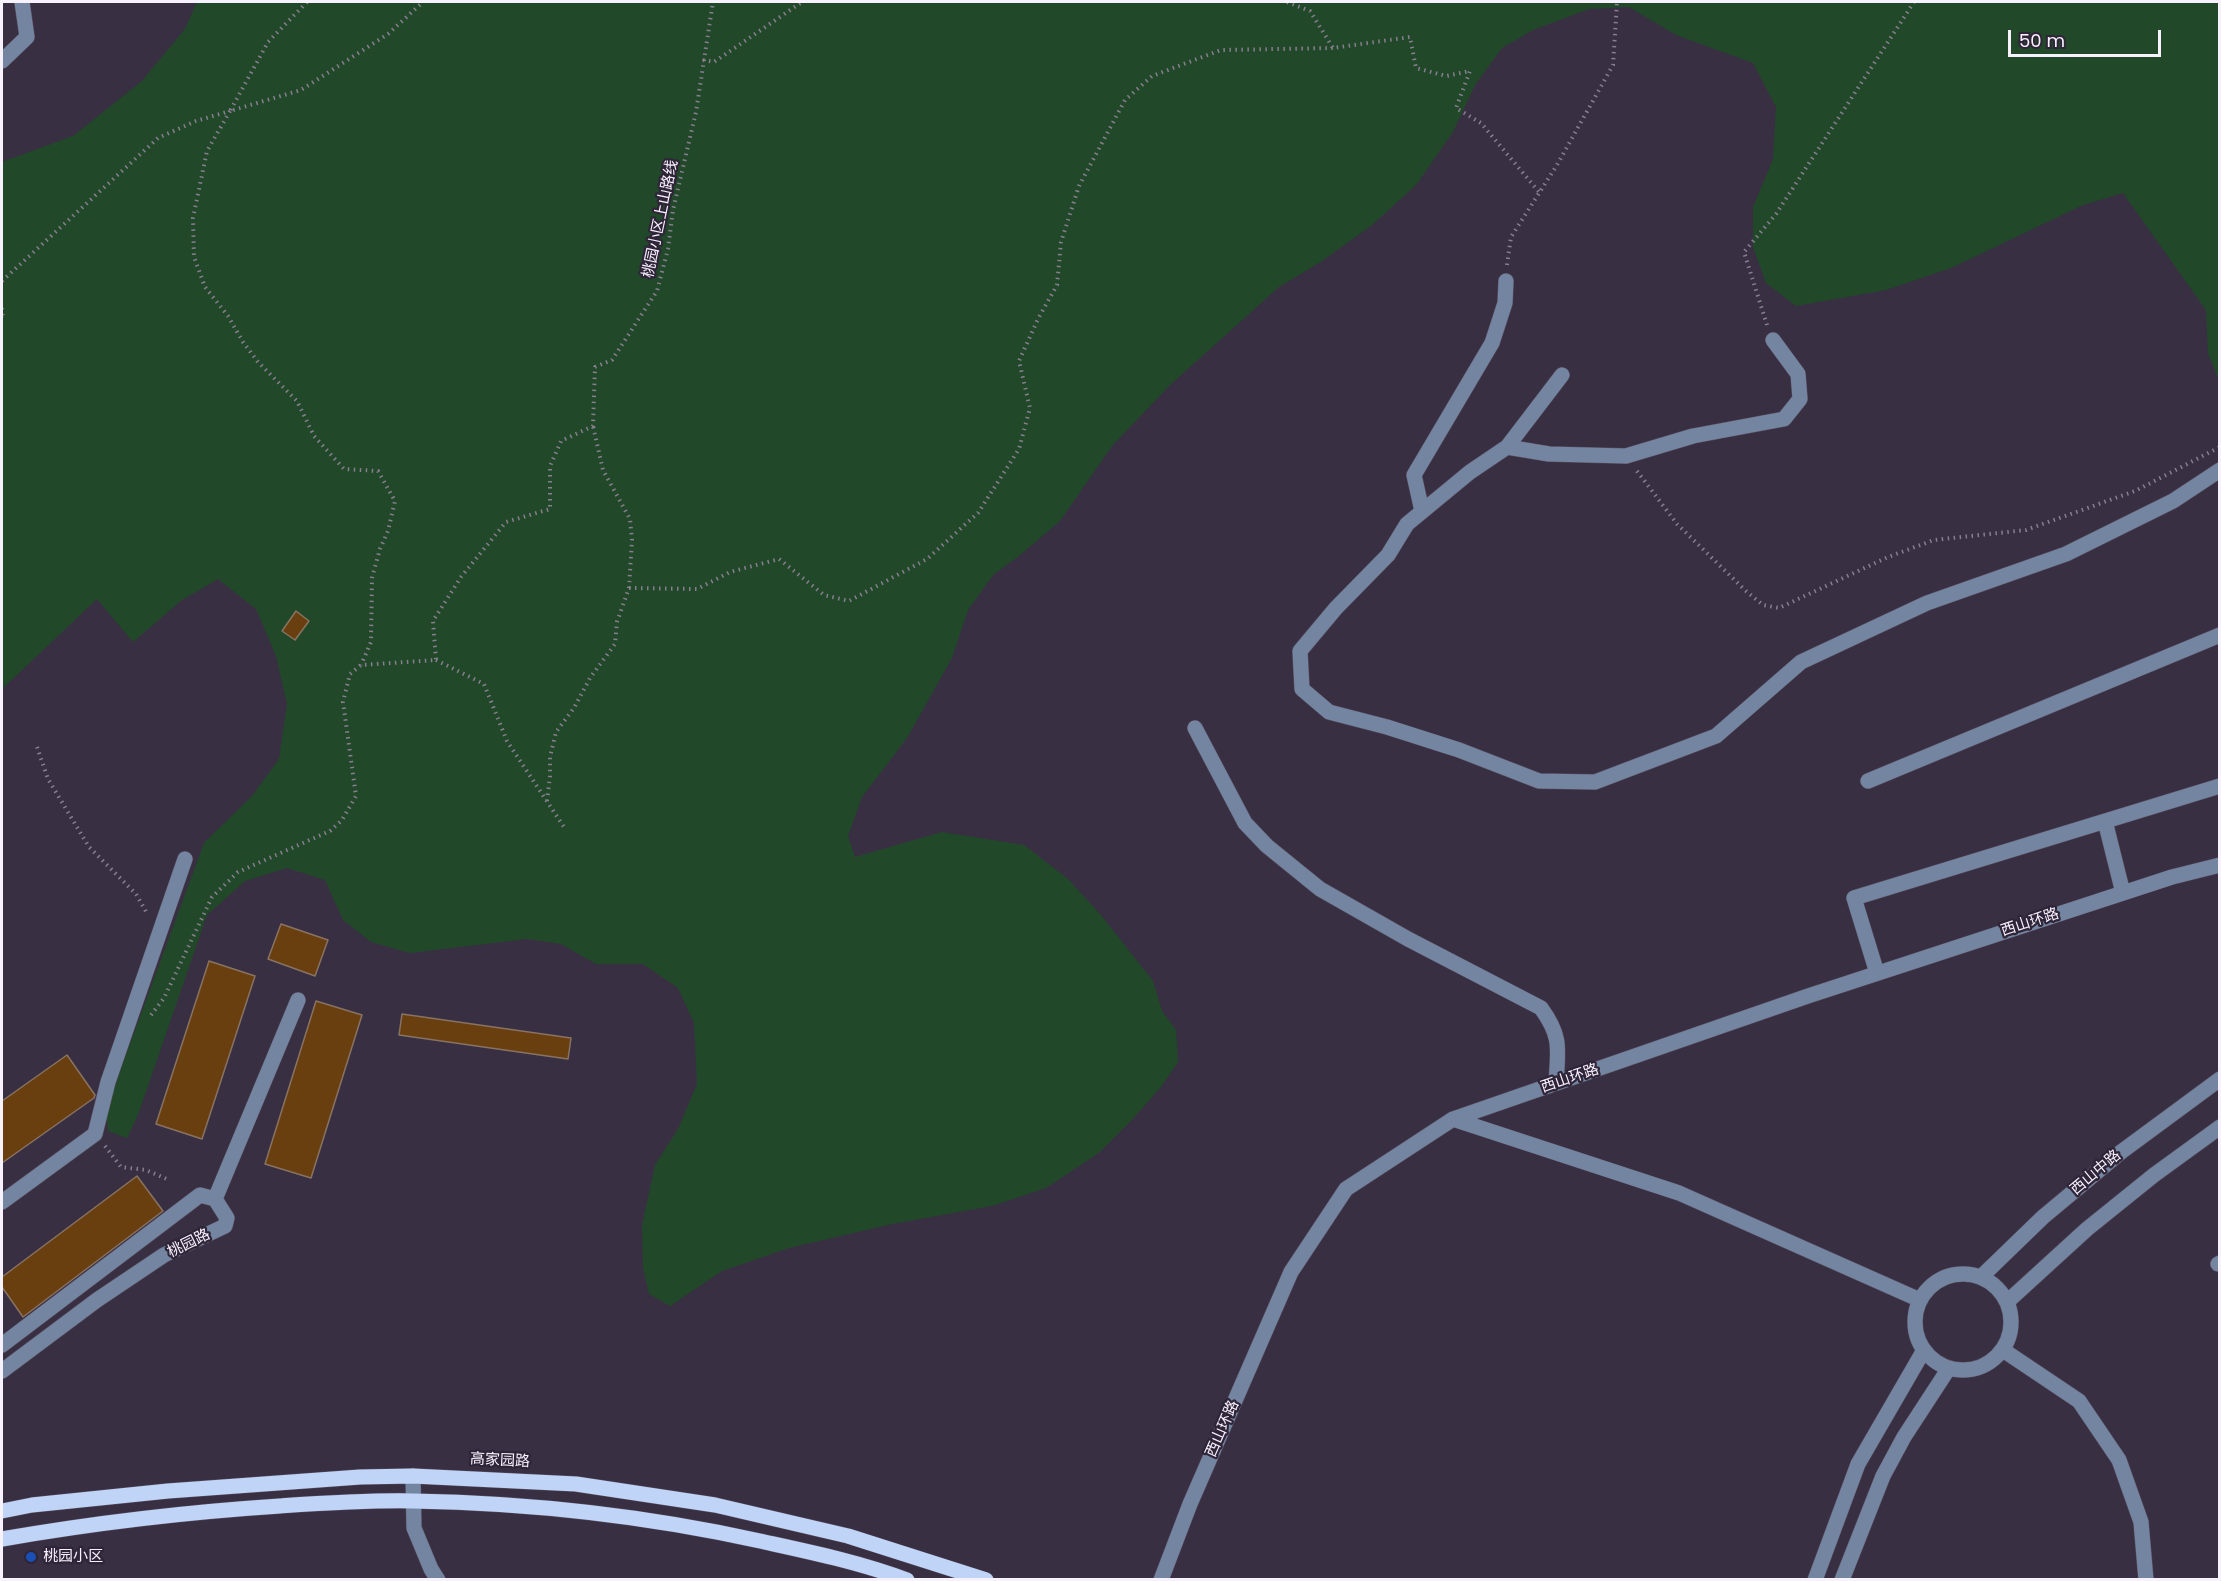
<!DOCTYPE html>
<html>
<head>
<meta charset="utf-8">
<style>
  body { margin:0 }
  #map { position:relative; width:2221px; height:1581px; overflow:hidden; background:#392f42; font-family:Poppins,sans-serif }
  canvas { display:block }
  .frame { position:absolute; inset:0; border:3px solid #f8f1fe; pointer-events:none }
  .scale { position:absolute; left:2008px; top:30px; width:153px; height:27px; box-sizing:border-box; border:3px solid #f8f1fe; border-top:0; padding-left:8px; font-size:18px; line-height:21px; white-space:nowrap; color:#f8f1fe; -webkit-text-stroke:4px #2f2538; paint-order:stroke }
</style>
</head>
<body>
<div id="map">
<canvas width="2221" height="1581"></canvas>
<div class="frame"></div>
<div class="scale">50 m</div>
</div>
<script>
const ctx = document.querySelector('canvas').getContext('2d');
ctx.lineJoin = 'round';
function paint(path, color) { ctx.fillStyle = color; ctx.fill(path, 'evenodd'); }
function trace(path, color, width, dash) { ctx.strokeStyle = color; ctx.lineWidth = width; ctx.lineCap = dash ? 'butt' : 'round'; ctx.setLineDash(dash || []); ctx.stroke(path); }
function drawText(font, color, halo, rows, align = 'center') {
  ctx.font = font + ' Poppins,"Noto Sans SC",sans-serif'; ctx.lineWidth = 4.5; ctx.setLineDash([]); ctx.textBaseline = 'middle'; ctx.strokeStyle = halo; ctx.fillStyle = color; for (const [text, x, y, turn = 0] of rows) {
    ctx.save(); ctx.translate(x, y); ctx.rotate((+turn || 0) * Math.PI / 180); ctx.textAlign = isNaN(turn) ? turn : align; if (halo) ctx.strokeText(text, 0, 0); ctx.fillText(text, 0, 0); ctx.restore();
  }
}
paint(new Path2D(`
  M197,2H2219V381L2208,353L2206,310L2123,193L2083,205L1951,268L1886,290L1796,306L1766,283L1753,247V207L1773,159L1776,107L1753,63L1676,35L1629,7L1589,9L1533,30L1502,48L1475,85L1453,132L1416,185L1372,225L1322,261L1279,287L1170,385L1112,446L1060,521L1019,556L993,575L968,610L952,658L907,738L862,797L848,836L855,857L942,832L1024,845L1068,879L1100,914L1153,981L1162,1011L1176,1030L1178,1062L1161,1087L1130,1122L1100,1152L1046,1188L992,1206L892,1224L789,1248L722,1271L670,1306L649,1294L643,1268L642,1225L655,1165L678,1129L697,1084L694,1023L678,988L643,964H596L561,944L527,939L410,953L371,942L343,920L325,880L287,868L245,881L207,915L138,1115L127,1138L108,1131L106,1109L204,843L252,796L279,759L287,704L276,656L256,609L218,579L182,600L133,642L97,599L2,689V162L73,136L142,81L185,29Z`), '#214929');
const building = new Path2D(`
  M296,611L309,621L295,640L282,631Z
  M281,924L328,940L315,976L268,959Z
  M209,961L255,976L202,1139L156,1124Z
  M316,1001L362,1015L311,1178L265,1164Z
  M402,1014L571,1038L568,1059L399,1035Z
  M67,1055L95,1095L94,1098L2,1163V1101Z
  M137,1176L163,1211L23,1317L2,1287V1277Z`);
paint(building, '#6a3f10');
trace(building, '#887362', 1.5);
const minor = new Path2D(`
  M2,61L27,37L22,2
  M1773,340L1798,374L1800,399L1784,419L1693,436L1626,456L1549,454L1507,447L1470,472L1407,524L1388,555L1336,608L1300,651L1302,689L1329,712L1387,727L1459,750L1539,781L1595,782L1716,736L1801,662L1927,603L2066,554L2173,501L2220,470
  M1507,447L1562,375
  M1422,511L1414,475L1492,343L1505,303L1506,281
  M1195,728L1245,823L1267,846L1320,889L1408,939L1541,1008C1562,1037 1558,1049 1556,1083
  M1868,781L2220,635
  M2105,821L2123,893
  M1877,973L1854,898L2220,786
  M1453,1119L1679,1193L1920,1300
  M215,1199L298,1000
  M2,1202L95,1134L108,1082L185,859
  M2218,1264L2220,1263
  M1915 1322a48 48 0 1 1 96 0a48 48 0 1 1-96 0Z
  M1981,1277L2043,1217L2121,1152L2220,1079
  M2007,1302L2087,1229L2154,1175L2220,1127
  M2,1345L200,1195L215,1199L227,1218L225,1226L164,1255L97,1300L2,1371
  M2003,1350L2079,1401L2119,1460L2141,1522L2146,1580
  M413,1476L414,1528L431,1569L438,1580
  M1161,1580L1190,1504L1291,1272L1346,1189L1453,1119L1808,996L2172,877L2220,865
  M1815,1580L1858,1464L1924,1350
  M1842,1580L1883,1476L1904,1437L1949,1368`);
const major = new Path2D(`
  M2,1511L32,1505L168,1491L360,1477L413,1476L576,1484L715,1505L848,1536L986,1580
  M2,1539C94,1523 187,1512 280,1506C325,1503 369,1500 413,1501C530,1503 647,1516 760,1541C810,1552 859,1562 907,1580`);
trace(minor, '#584e60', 16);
trace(major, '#584e60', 16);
trace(new Path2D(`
  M307,2L268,42L230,111L301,90L388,34L423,2
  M1287,2L1310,11L1333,48L1410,37L1416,68L1446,76L1470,71L1456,108L1481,123L1539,192
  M703,60L714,62L802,2
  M230,111L207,151L193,218L194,257L205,287L228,316L243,342L258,362L297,401L314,436L344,469L378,471L395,501L388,531L380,549L372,578L371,642L361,665
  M1507,265L1511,237L1557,165L1613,65L1617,2
  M2,281L158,138L196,121L230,111
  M2,308L3,319L2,318
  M1767,325L1744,252L1776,214L1914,2
  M1637,471L1677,524L1746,591L1763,605L1779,608L1888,557L1934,540L2026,530L2135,491L2220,447
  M629,588L697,589L730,572L779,559L824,595L849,601L927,559L978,513L1019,449L1030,408L1019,361L1038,319L1057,285L1061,242L1079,186L1125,100L1152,76L1221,50L1333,48
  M436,660L484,684L507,741L564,827
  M37,747L48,779L89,847L136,894L148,915
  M547,801L550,776V757L556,732L574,708L590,678L615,644L617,622L629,588L632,540L630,519L603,470L593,426
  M151,1015L164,998L212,897L238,872L330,831L342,820L356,796L343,702L350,674L361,665L436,660L433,621L461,577L506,522L550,509V466L561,441L593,426L595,367L612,360L657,291L668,249L673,210L696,112L713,2
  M105,1146L121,1167L146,1170L169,1180`), '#877e8f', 4, [1.5, 4.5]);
trace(minor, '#7385a0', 15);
trace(major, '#bfd4f7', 15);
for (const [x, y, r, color] of [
  [31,1557,6,"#1a4fb4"]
]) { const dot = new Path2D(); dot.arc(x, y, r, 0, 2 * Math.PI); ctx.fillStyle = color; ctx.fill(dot); trace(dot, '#2f2538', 2); }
drawText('15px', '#f8f1fe', '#2f2538', [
  ["桃园小区上山路线",661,219,-78],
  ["西山环路",2030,923,-18],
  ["西山环路",1570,1079,-19],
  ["西山中路",2096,1173,-40],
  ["桃园路",189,1244,-26],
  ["西山环路",1223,1429,-66],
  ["高家园路",500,1461,3]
]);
drawText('15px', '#f8f1fe', '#2f2538', [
  ["桃园小区",43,1557]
], 'left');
</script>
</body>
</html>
